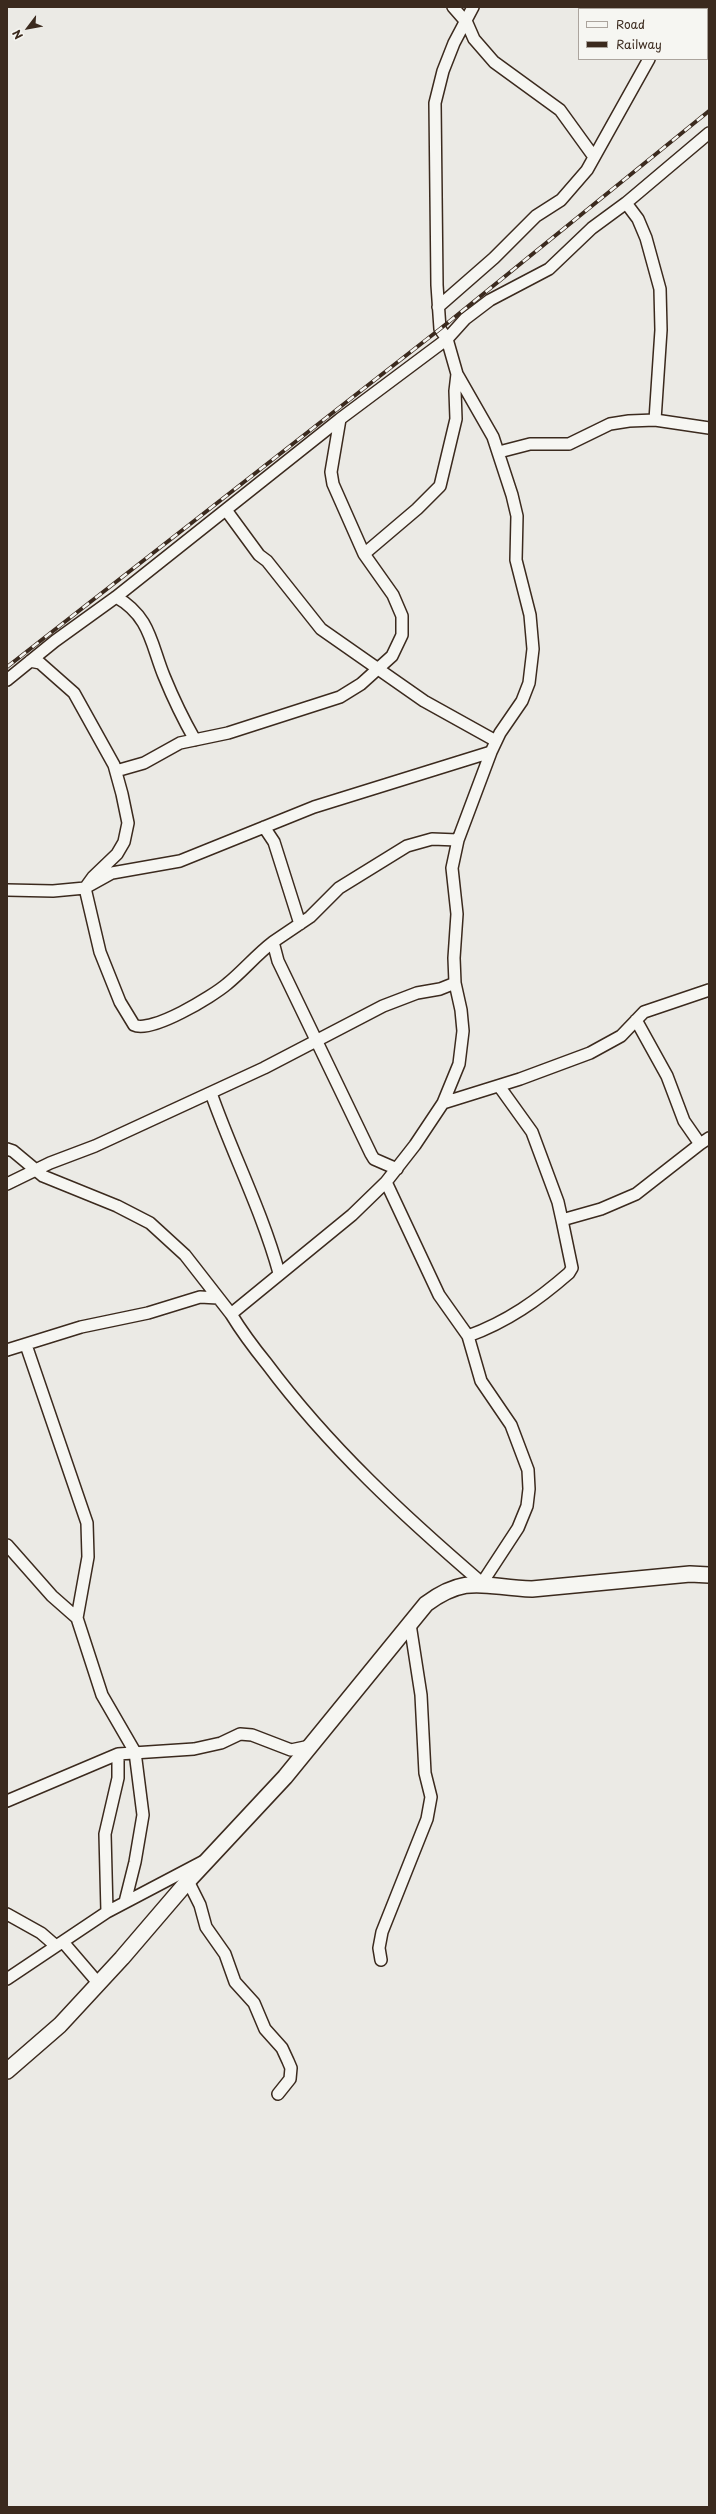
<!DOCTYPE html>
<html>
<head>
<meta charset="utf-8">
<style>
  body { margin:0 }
  #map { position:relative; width:716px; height:2514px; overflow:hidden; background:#ebeae5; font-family:"Playpen Sans",sans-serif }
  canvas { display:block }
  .frame { position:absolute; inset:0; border:8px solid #3b2a1e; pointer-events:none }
  .legend { position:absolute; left:578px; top:8px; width:130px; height:52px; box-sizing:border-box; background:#f6f6f2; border:1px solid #aba49d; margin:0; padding:5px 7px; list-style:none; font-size:12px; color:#3b2a1e }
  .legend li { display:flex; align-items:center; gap:8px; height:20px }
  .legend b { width:20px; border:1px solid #aba49d }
  .north { position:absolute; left:8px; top:8px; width:40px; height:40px; -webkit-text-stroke:3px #f6f6f2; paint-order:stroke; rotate:238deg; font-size:11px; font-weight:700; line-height:16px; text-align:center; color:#3b2a1e }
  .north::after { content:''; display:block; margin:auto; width:14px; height:18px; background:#3b2a1e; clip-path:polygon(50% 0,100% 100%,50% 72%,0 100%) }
</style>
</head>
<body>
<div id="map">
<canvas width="716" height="2514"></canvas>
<div class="frame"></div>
<ul class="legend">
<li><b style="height:5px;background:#f6f6f2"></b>Road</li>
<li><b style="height:5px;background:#3b2a1e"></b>Railway</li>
</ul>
<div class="north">N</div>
</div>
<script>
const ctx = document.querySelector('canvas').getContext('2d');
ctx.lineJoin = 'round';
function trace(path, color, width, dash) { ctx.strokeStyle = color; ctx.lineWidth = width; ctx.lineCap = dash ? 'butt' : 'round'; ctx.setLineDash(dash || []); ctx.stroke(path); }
const street = new Path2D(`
  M453,7L467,23L474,39L494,62L560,110L594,157
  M668,9V7
  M626,203L638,219L646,238L660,289L661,330L655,420
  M438,307L494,258L536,216L561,200L587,170L649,59
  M499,452L530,444H569L610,424L629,421L655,420L709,428
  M226,510L259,555L267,561L321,629L424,701L496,741
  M364,554L417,509L440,486L456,419L455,391L457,374
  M116,597C150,616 151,644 164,676C173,698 183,719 195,740
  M30,661L40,663L74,693L114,765L122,794L128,823L124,842L117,854L93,877L85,888L100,952L120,1002L134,1025C151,1034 213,996 227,984C243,971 256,955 273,942
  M7,680L55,641L116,597L340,419L447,339L465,319L490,300L549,269L592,228L626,203L709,133
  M116,771L144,763L180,743L228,733L340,697L361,684L392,656L402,635V616L393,595L364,554L333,484L331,472L340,419
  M264,827L274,842L300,924
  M7,890L53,891L85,888L112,873L180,861L314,807L491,752
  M636,1020L667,1076L684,1121L700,1144L709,1138
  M499,1086L532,1132L558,1202L562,1220
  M211,1093C232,1153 262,1211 279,1273
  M443,1103L520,1079L590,1053L621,1036L644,1012L709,990
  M7,1149L13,1151L43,1176L117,1206L150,1223L185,1255L231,1314
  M397,1169L374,1159L371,1154L278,961L273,942L310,917L339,888L407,846L432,839L458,840
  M386,1182L439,1295L468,1336L481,1381L511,1425L528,1470L529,1489L527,1506L518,1528L482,1583C404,1516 329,1447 267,1364C254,1348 242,1332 231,1314L352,1215L386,1182L415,1145L443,1103L459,1064L463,1031L461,1010L455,983L454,958L457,914L452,868L458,840L491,752L500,733L522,701L529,683L533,649L530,615L516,560L517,516L512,495L493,437L457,374L447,339L440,329L437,285L435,103L443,71L454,43L473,7
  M7,1184L50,1163L95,1146L264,1068L383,1006L417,993L440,989L455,983
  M468,1336C507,1322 538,1300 569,1273L572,1268L562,1220L601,1209L636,1194L700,1144
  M26,1345L87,1523L88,1557L77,1618
  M7,1350L81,1327L148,1313L200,1297L218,1298
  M7,1545L52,1596L77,1618L102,1695L135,1752L143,1815L135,1862L125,1902
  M7,1801L118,1754L194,1749L221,1743L240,1734L252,1735L291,1750L310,1746
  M188,1881L200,1905L206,1927L225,1954L235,1982L254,2003L265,2029L282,2048L288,2061L291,2068L290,2079L278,2094
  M107,1912L105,1834L118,1778V1754
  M7,1914L41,1933L56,1946
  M63,1942L99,1984
  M381,1960L379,1948L382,1932L427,1819L431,1797L425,1773L421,1695L410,1624
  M7,1979L107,1912L202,1862`);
const secondary = new Path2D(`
  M7,2071L60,2025L122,1958L188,1881L285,1777L426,1604C468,1573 486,1588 532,1589L690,1574L709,1575`);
trace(street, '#3b2a1e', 14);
trace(secondary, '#3b2a1e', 18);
trace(street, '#f6f6f2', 11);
trace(secondary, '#f6f6f2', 15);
const rail = new Path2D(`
  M7,667L440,329L709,111`);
trace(rail, '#3b2a1e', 4);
trace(rail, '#f6f6f2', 2.5, [8]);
</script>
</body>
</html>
